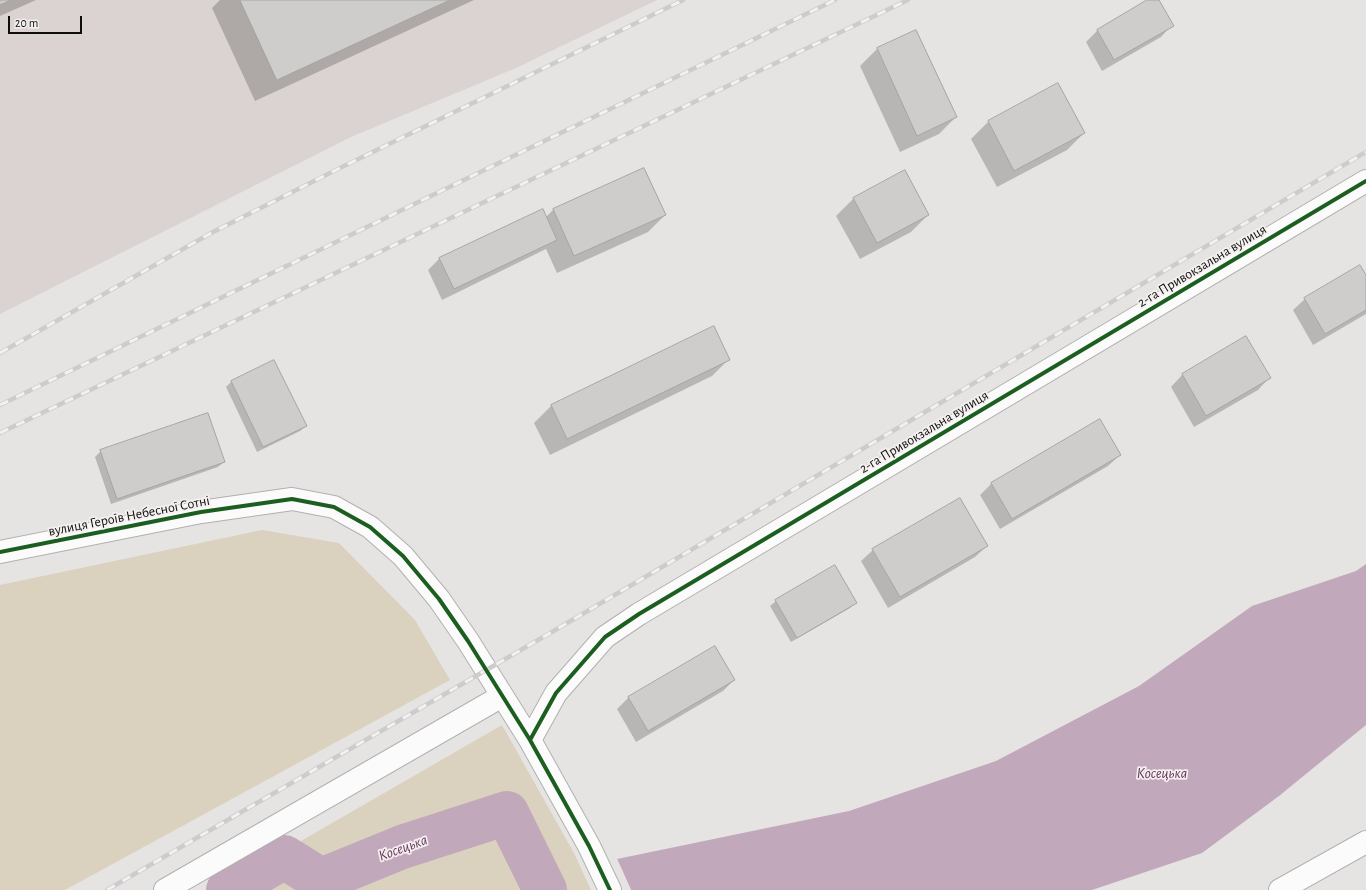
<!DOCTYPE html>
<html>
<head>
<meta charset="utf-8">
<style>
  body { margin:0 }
  #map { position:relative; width:1366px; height:890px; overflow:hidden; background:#e6e4e3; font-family:"Alegreya Sans",sans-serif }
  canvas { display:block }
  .scale { position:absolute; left:8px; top:16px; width:74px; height:18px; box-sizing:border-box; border:2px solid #0e0d0d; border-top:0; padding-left:5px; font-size:12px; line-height:14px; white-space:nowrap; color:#0e0d0d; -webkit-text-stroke:3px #f4f0ef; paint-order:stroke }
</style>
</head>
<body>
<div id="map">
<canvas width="1366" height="890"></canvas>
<div class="scale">20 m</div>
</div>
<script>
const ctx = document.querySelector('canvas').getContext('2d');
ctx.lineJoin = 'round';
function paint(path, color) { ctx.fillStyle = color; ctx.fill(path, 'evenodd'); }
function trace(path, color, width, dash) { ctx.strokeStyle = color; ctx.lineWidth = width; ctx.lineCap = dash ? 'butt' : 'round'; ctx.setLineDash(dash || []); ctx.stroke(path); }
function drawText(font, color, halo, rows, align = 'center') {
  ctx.font = font + ' "Alegreya Sans",sans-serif'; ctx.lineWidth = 3.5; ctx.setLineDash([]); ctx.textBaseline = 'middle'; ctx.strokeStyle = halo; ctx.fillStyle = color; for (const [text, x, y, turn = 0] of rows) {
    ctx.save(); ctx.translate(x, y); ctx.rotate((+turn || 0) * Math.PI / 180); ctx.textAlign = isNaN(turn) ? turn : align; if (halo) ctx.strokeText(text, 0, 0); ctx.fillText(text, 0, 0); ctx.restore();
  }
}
paint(new Path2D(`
  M0,0H657L516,68L351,137L0,314Z`), '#dad3d1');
paint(new Path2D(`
  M262,530L339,543L415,620L450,680L65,890H0V585Z
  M502,725L574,853L591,890H216Z`), '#dad1be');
paint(new Path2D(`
  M1366,564V725L1279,796L1202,853L1092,890H631L617,859L849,811L996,761L1139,686L1252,606L1356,571Z`), '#c2a8bb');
paint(new Path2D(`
  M616,857L617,859L631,890H629L615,860Z`), '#e6e4e3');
paint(new Path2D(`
  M0,0H36L0,16Z
  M220,0H474L255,101L212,8Z
  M1149,0H1158L1172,25L1161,37L1102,71L1086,42L1097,31Z
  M916,31L956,117L939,134L900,152L860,66L877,49Z
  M1057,84L1084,133L1067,150L997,187L971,139L988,122Z
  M644,169L665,215L648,232L557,273L546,249L442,300L428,270L439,259L542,210L546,217L553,210Z
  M904,172L928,215L911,232L860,259L836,216L853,199Z
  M1366,277V314L1313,345L1293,310L1305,299Z
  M714,327L729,359L712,376L550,455L534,423L551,406Z
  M1246,338L1269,378L1258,390L1194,427L1171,387L1182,375Z
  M274,361L306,426L300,431L257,452L226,387L231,382Z
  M1099,420L1120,455L1108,466L1000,529L980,495L991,484Z
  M101,451L224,462L218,467L111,504L95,457Z
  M959,499L987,546L975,557L888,608L861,561L873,550Z
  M834,567L855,603L850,608L791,642L770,606L776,601Z
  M715,647L734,680L723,691L636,742L617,709L628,698Z`), '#0003');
trace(new Path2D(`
  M228,890L284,857L321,880L402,847L507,813L545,890`), '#c2a8bb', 44);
const building = new Path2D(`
  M0,0H11L0,5Z
  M240,0H450L277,80Z
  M1147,0H1159L1174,26L1114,60L1097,30Z
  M916,30L957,117L917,136L877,48Z
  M1058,83L1085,133L1014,171L988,121Z
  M644,168L666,215L574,256L553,209Z
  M905,170L929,215L877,243L853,198Z
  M543,209L557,240L454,289L439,258Z
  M1360,265L1366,275V310L1325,334L1304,298Z
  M714,326L730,360L567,439L551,405Z
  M1246,336L1271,378L1206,416L1182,374Z
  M274,360L307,426L263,447L231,381Z
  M208,413L225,462L117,499L100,450Z
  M1100,419L1121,455L1012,519L991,483Z
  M960,498L988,546L900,597L872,549Z
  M835,565L857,603L797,638L775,600Z
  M715,646L735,680L648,731L628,697Z`);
paint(building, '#cecdcc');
trace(building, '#a5a4a3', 1);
const minor = new Path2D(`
  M0,552L201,512L292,499L334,507L370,527L403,556L439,599L468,641L530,740L589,846L610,890
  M530,740L556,693L605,637L639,614L1366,181
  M165,890L502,696
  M1280,890L1366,842`);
trace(minor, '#b2b0b0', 24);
trace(minor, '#fbfbfb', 22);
const rail = new Path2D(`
  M0,353L213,232L336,170L683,0
  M0,405L835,0
  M0,433L908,0
  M107,890L557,629L1366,152`);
trace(rail, '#cdcccc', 4.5);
trace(rail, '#f4f0ef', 3, [9]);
trace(new Path2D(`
  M0,552L201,512L292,499L334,507L370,527L403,556L439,599L468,641L530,740L589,846L610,890
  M530,740L556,693L605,637L639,614L1366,181`), '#1b5e20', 4);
drawText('14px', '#0e0d0d', '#f4f0ef', [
  ["2-га Привокзальна вулиця",1202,266,-31],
  ["2-га Привокзальна вулиця",924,432,-31],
  ["вулиця Героїв Небесної Сотні",129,516,-11]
]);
drawText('italic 15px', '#66345b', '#f4f0ef', [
  ["Косецька",1162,773],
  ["Косецька",403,848,-20]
]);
</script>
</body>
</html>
